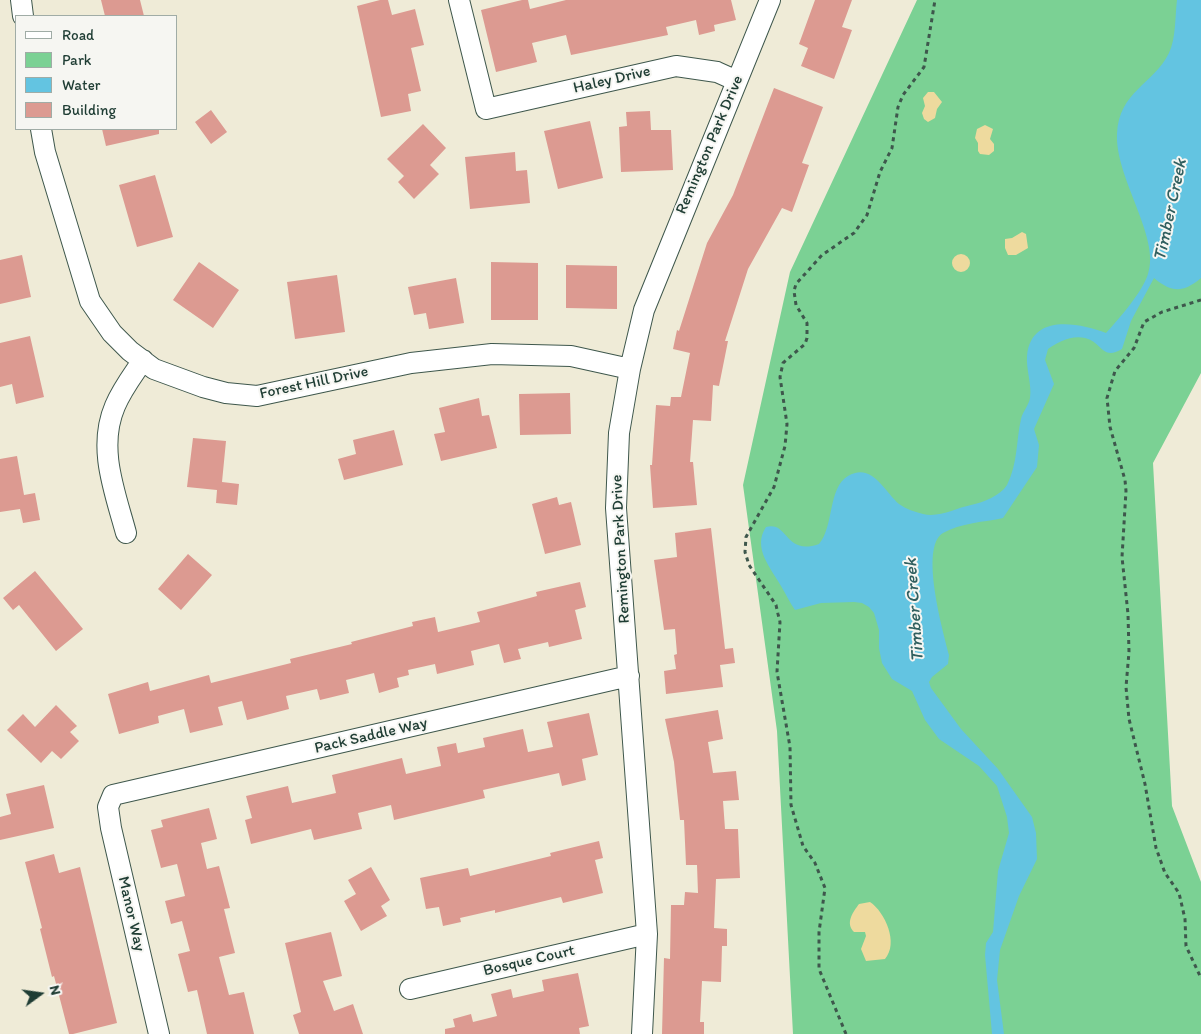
<!DOCTYPE html>
<html>
<head>
<meta charset="utf-8">
<style>
  body { margin:0 }
  #map { position:relative; width:1201px; height:1034px; overflow:hidden; background:#efebd7; font-family:Itim,sans-serif }
  canvas { display:block }
  .legend { position:absolute; left:15px; top:15px; width:162px; height:115px; box-sizing:border-box; background:#f6f6f2; border:1px solid #a0aca6; margin:0; padding:6px 9px; list-style:none; font-size:15px; color:#1f3d34 }
  .legend li { display:flex; align-items:center; gap:10px; height:25px }
  .legend b { width:25px; border:1px solid #a0aca6 }
  .north { position:absolute; left:15px; top:969px; width:50px; height:50px; -webkit-text-stroke:4px #f6f6f2; paint-order:stroke; rotate:76deg; font-size:14px; font-weight:700; line-height:20px; text-align:center; color:#1f3d34 }
  .north::after { content:''; display:block; margin:auto; width:18px; height:22px; background:#1f3d34; clip-path:polygon(50% 0,100% 100%,50% 72%,0 100%) }
</style>
</head>
<body>
<div id="map">
<canvas width="1201" height="1034"></canvas>
<ul class="legend">
<li><b style="height:6px;background:#fff"></b>Road</li>
<li><b style="height:14px;background:#7bd194"></b>Park</li>
<li><b style="height:14px;background:#63c4e1"></b>Water</li>
<li><b style="height:14px;background:#dc9a91"></b>Building</li>
</ul>
<div class="north">N</div>
</div>
<script>
const ctx = document.querySelector('canvas').getContext('2d');
ctx.lineJoin = 'round';
function paint(path, color) { ctx.fillStyle = color; ctx.fill(path, 'evenodd'); }
function trace(path, color, width, dash) { ctx.strokeStyle = color; ctx.lineWidth = width; ctx.lineCap = dash ? 'butt' : 'round'; ctx.setLineDash(dash || []); ctx.stroke(path); }
function drawText(font, color, halo, rows, align = 'center') {
  ctx.font = font + ' Itim,sans-serif'; ctx.lineWidth = 4; ctx.setLineDash([]); ctx.textBaseline = 'middle'; ctx.strokeStyle = halo; ctx.fillStyle = color; for (const [text, x, y, turn = 0] of rows) {
    ctx.save(); ctx.translate(x, y); ctx.rotate((+turn || 0) * Math.PI / 180); ctx.textAlign = isNaN(turn) ? turn : align; if (halo) ctx.strokeText(text, 0, 0); ctx.fillText(text, 0, 0); ctx.restore();
  }
}
paint(new Path2D(`
  M917,0H1201V373L1153,463L1172,806L1201,882V1034H793L777,731L743,485L790,272Z`), '#7bd194');
paint(new Path2D(`
  M928,92H934L942,102L937,109L935,118L928,122L924,119L922,113L925,106L923,98Z
  M985,125L993,129L990,139L994,144V151L989,155L980,154L978,151V143L975,138L977,129Z
  M1022,232L1026,234L1028,248L1016,255H1008L1005,248V239L1012,238Z
  M952 263a9 9 0 1 1 18 0a9 9 0 1 1-18 0Z
  M870,902C885,912 899,943 885,959L866,961L861,949L866,936L865,932H854C845,923 853,912 859,904Z`), '#eeda9e');
paint(new Path2D(`
  M1177,0H1201V278C1183,293 1172,293 1154,278L1131,321L1122,349C1102,361 1102,342 1085,338C1071,335 1058,342 1048,349L1045,360L1054,384L1034,429L1039,445L1037,467L1003,518C985,522 960,523 943,533C919,547 943,631 949,655L948,664L932,677L929,682L931,688L961,729L998,769L1032,817L1036,833L1037,859L1019,896L1000,950L997,980L1004,1034H992L985,955L986,943L993,932L998,871L1009,833L1007,817L997,786L979,766L939,739L925,720L912,691L892,679L882,663L879,648V630L874,613L869,607L862,603L854,602L821,603L795,610C790,603 786,594 781,586C771,568 752,548 766,527C789,521 784,556 819,544C834,527 828,487 848,476C872,462 884,491 899,504C906,509 915,512 923,514C939,518 956,508 971,505C984,502 1000,496 1007,485C1018,463 1016,441 1021,419C1023,411 1029,405 1030,398C1032,384 1026,370 1027,356C1031,313 1079,323 1106,333C1119,319 1143,291 1148,274C1161,238 1115,178 1117,134C1119,91 1153,85 1169,53C1176,39 1175,16 1177,0Z`), '#63c4e1');
paint(new Path2D(`
  M101,0H140L144,16H105Z
  M380,0H388L392,15L415,9L424,45L411,48L421,91L408,94L411,111L381,117L357,6Z
  M522,0H528L530,9L566,0H731L736,20L714,25L715,31L699,35L696,20L666,27L668,35L571,55L566,35L532,43L537,62L496,72L481,10Z
  M815,0H852L842,27L852,30L834,79L801,66L808,48L799,44Z
  M774,88L823,107L802,163L809,165L792,212L782,208L748,269L725,341H728L719,386L713,385L711,421L693,420L690,462H693L697,505L653,508L650,465H652L656,405L670,406L671,397H681L690,353L673,349L677,330L679,331L707,243L733,195Z
  M211,110L227,132L211,144L195,122Z
  M650,111L651,130H671L673,170L621,172L619,127L627,126L626,112Z
  M590,121L603,178L558,189L544,131Z
  M423,124L446,148L430,165L439,174L414,199L398,182L404,176L387,159Z
  M102,129H159V134L106,146Z
  M515,152L516,171L527,170L530,203L470,209L465,157Z
  M155,175L173,237L137,247L119,185Z
  M22,255L31,297L0,304V260Z
  M199,262L239,290L213,328L173,300Z
  M491,262L538,263V320H491Z
  M566,265L617,266V309L566,308Z
  M337,275L345,332L295,339L287,282Z
  M456,278L464,323L429,329L426,313L414,315L408,287Z
  M30,336L44,397L16,404L12,384L0,387V343Z
  M570,393L571,434L520,435L519,394Z
  M479,398L482,416L489,415L497,448L441,461L434,434L445,432L439,408Z
  M394,430L403,465L344,480L338,459L356,454L353,440Z
  M193,438L226,441L222,482L239,484L237,505L216,503L217,490L187,487Z
  M17,456L24,495L35,493L40,520L23,523L20,509L0,512V459Z
  M557,497L559,505L571,502L581,545L545,554L532,504Z
  M711,528L725,649L733,648L735,663L720,665L723,687L666,694L664,671L676,669L674,655L677,654L675,629L664,630L654,560L677,557L675,533Z
  M188,554L212,575L181,610L158,589Z
  M35,571L83,629L56,651L19,605L13,610L3,598Z
  M580,582L586,607L575,610L582,639L549,647L548,642L518,649L521,659L504,663L499,644L471,651L474,665L437,674L435,664L408,670L409,675L397,678L399,687L379,693L374,673L346,680L349,693L320,700L317,689L286,696L289,709L247,720L242,701L218,707L223,725L190,733L184,709L158,716L159,723L119,734L108,694L148,682L150,691L209,675L211,683L291,663L290,659L352,644L351,642L413,626L412,622L435,617L438,632L480,622L477,612L537,596L536,592Z
  M56,705L77,726L70,732L79,741L61,759L52,751L41,763L7,730L23,714L35,727Z
  M718,710L723,739L708,742L713,773L736,771L739,800L723,801L725,829H738L740,878L716,879L714,928L727,929V946H722L721,982L702,981L700,1022H704V1034H662L664,958L670,959L671,905H684L685,892L698,893L697,865H686L684,820H680L674,762L665,719Z
  M589,713L598,755L582,759L586,780L562,786L559,773L483,790L485,798L394,820L391,805L358,813L362,829L314,840L311,829L251,844L245,820L252,818L246,796L288,786L292,803L336,793L332,775L402,758L406,774L441,766L437,747L456,743L458,753L485,747L483,738L523,729L528,752L553,747L547,722Z
  M44,785L54,828L0,840V817L11,814L6,794Z
  M209,808L217,839L201,843L207,869L219,866L230,908L224,909L235,953L219,957L229,995L244,992L254,1034H207L197,990L188,992L178,954L190,951L182,921L171,924L165,901L185,896L177,864L161,868L151,830L163,827L161,820Z
  M599,841L603,858L595,860L603,893L563,903L561,897L495,913V910L460,918L461,922L443,926L439,907L426,909L420,878L468,868L470,876L551,856L550,853Z
  M54,854L59,873L80,867L117,1023L73,1034H69L54,976L52,977L40,929L42,928L25,862Z
  M371,867L390,900L381,906L387,916L361,931L344,901L356,894L348,880Z
  M331,932L342,976L323,981L334,1011L353,1004L363,1034H299L293,1015L301,1012L285,943Z
  M578,973L589,1026L579,1028L580,1034H445V1029L455,1027L453,1019L471,1014L473,1022L497,1016L491,994L511,989L513,998L544,991L542,980Z`), '#dc9a91');
const minor = new Path2D(`
  M21,0L23,16
  M459,0L486,109L676,66L717,72L737,81
  M41,129L45,152L90,301L112,333L130,351L154,369L203,387L226,393L257,396L411,363L492,354L571,356L630,369
  M126,533C115,492 97,448 115,406C122,389 133,375 143,360
  M410,989L647,934
  M159,1034L111,828L108,807L113,795L629,676
  M642,1034L647,934L616,508L619,433L630,369L644,310L770,0`);
trace(minor, '#3e574c', 22);
trace(new Path2D(`
  M1201,300L1162,312L1144,322L1134,348L1115,371L1107,398L1110,427L1125,480L1126,491L1122,557L1128,614L1129,652L1126,687L1129,719L1145,784L1156,848L1165,873L1179,893L1185,919L1186,946L1201,978
  M846,1034L819,969V932L825,888L815,863L803,846L791,805L790,747L777,672L780,622L778,614L776,605L749,565L745,552L746,537L774,487L785,446L787,424L780,377L783,363L805,344L807,338V323L796,305L794,291L796,284L822,255L854,233L867,215L880,172L892,148L898,107L903,95L924,67L935,0`), '#3e574c', 3, [4, 4]);
trace(minor, '#fff', 20);
drawText('16px', '#1f3d34', '#f6f6f2', [
  ["Haley Drive",612,80,-13],
  ["Remington Park Drive",710,145,-67],
  ["Forest Hill Drive",314,383,-12],
  ["Remington Park Drive",621,549,-93],
  ["Pack Saddle Way",371,736,-13],
  ["Manor Way",131,914,77],
  ["Bosque Court",529,961,-13]
]);
drawText('italic 18px', '#305f5f', '#f6f6f2', [
  ["Timber Creek",1171,210,-78],
  ["Timber Creek",915,610,-94]
]);
</script>
</body>
</html>
